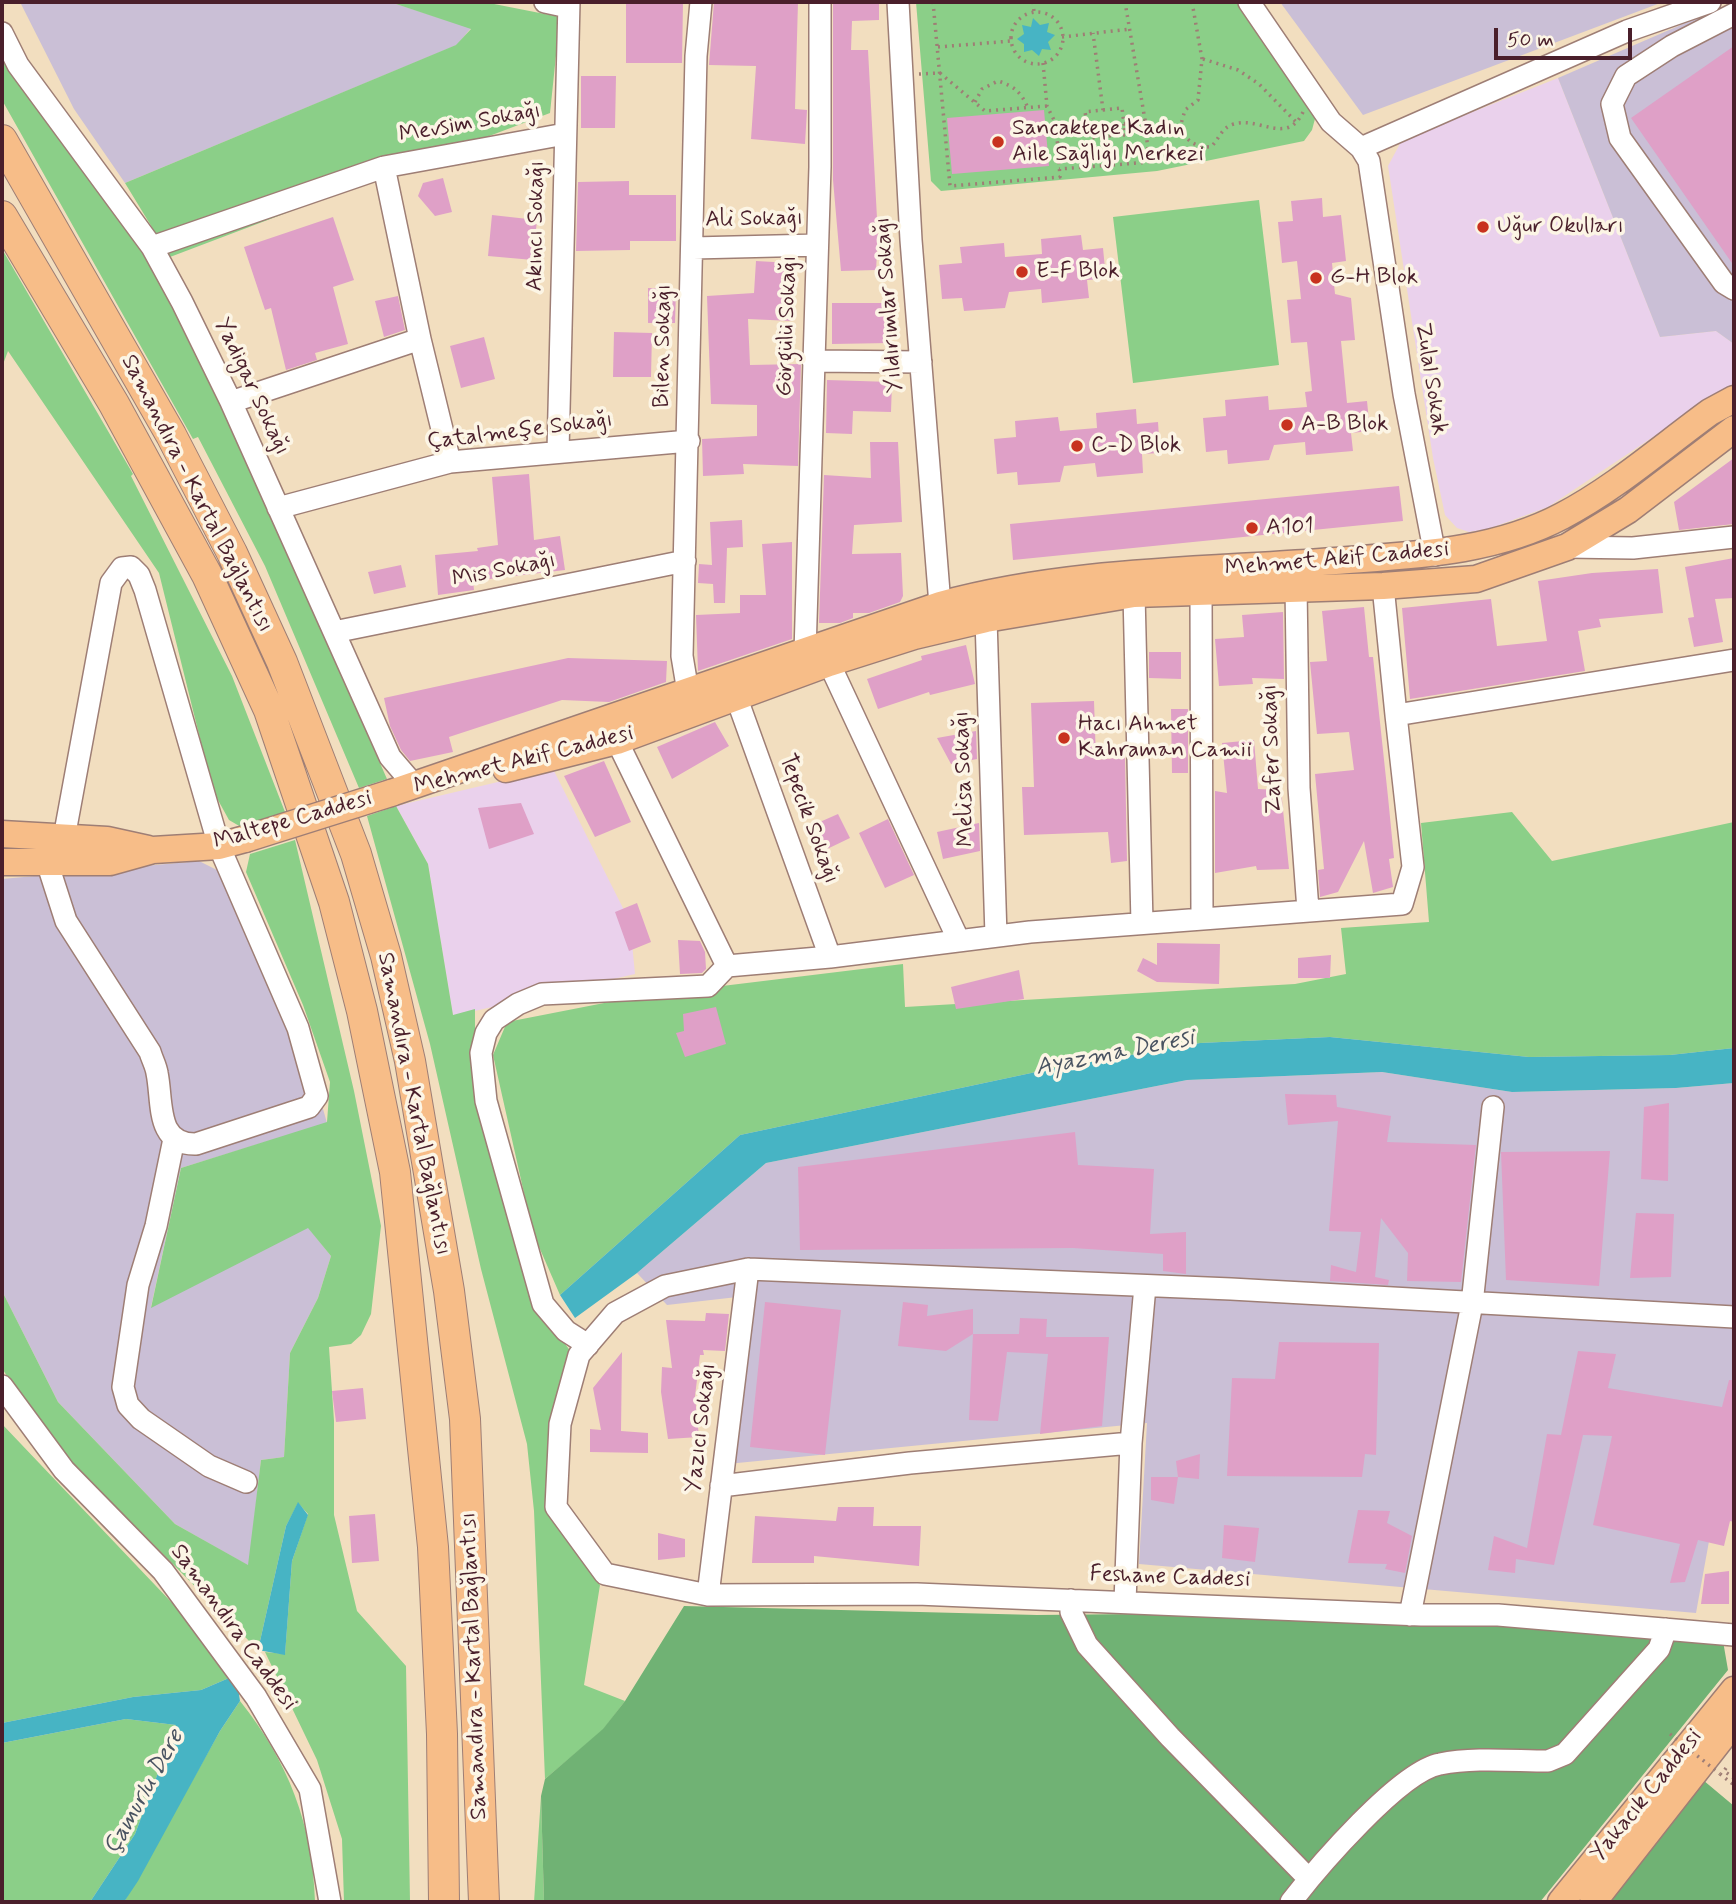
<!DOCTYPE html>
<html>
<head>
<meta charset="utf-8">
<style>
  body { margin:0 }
  #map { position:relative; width:1736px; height:1904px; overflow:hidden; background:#f2debf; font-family:Mynerve,sans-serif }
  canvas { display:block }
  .frame { position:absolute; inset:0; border:4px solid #4a1f2b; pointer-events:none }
  .scale { position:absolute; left:1494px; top:28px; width:138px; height:32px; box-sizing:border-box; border:4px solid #4a1f2b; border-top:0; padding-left:9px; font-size:21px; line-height:24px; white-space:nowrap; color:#4a1f2b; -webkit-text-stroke:5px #fcf5e5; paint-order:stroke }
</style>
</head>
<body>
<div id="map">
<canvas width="1736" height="1904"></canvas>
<div class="frame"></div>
<div class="scale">50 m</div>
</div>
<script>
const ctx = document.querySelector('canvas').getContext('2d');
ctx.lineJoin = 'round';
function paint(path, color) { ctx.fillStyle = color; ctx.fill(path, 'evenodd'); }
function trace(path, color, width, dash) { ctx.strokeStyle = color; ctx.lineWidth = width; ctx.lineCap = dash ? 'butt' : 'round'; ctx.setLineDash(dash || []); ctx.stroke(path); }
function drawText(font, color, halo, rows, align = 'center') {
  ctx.font = font + ' Mynerve,sans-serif'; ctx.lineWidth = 7; ctx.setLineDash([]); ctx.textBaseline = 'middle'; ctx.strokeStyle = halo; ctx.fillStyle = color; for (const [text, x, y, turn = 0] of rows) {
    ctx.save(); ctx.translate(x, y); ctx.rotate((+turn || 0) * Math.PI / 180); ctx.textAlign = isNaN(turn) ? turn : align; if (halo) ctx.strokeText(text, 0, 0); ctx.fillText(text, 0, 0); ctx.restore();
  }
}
paint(new Path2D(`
  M1558,78L1660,337L1716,331L1734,344V383L1548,507L1488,529L1469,532L1457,528L1445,515L1433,458L1388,166L1402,140Z
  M553,769L630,922L635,974L453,1016L428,864L396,806Z`), '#ead1ec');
paint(new Path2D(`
  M20,2H390L471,28L457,45L125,183L74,109Z
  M1280,2H1663L1363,115Z
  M1734,2V344L1716,331L1660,337L1558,78Z
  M199,861L229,876L298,1021L327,1123L181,1168L151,1307L308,1227L331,1256L318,1298L290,1353L284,1457L261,1460L249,1566L175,1524L58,1402L2,1291V879Z
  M1382,1072L1512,1092L1676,1088L1734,1083V1403L1696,1613L1139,1564L1147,1423L727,1464L746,1296L667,1305L637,1273L766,1163L1187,1080Z`), '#cabfd6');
paint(new Path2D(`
  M390,2H484L560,17L550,113L170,257L125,183L456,45L471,29Z
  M916,2H1238L1316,115L1312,130L1304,141L1157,171L941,191L931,181Z
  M2,50L145,253L233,429L387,779L359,788L265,566L198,437L193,439L2,100Z
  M1259,200L1279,365L1133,383L1113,217Z
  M2,249L133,474L131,476L232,676L285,812L241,827L229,820L213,791L159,573L8,351L2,367Z
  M396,806L428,864L453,1015L475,1009V1085L532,1301L572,1353L549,1513L600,1585L584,1685L625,1701L603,1730L545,1779L534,1511L527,1444L481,1269L430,1044L367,816Z
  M1512,812L1552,861L1734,822V1048L1670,1055L1529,1057L1330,1037L1200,1043L1050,1069L740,1135L560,1295L533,1233L493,1055L507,1022L640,996L903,964L905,1007L1295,984L1346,974L1341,928L1429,922L1421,823Z
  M295,840L354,1091L381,1226L371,1314L361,1335L351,1344L329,1347L334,1421V1515L357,1611L406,1666L410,1902H344L342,1839L317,1760L265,1652L285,1654L292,1561L308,1514L298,1503L286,1526L258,1650L39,1429L2,1368V1291L58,1402L175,1524L248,1565L261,1460L284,1457L290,1353L318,1298L331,1256L308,1228L151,1308L181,1168L327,1122L330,1082L303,1005L246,872L250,854Z
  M2,1424L194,1626L236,1675L201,1690L133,1697L2,1723Z
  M240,1701C288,1761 313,1825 315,1902H124L220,1731Z
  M126,1719L176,1725L135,1834L90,1902H2V1743Z
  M541,1796L544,1902H534Z`), '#8bcf88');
paint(new Path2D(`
  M684,1606L1037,1615L1342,1612L1723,1641L1728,1670L1540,1902H544L541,1796L545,1779L603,1729L625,1701Z
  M1703,1780L1734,1806V1902H1609Z`), '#70b274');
paint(new Path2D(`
  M1033,18L1040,25L1049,23L1047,32L1055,35L1048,42L1051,50L1042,49L1039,56L1032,50L1024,52V44L1017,39L1024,34L1022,25L1031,27Z
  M1330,1037L1529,1057L1670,1055L1734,1048V1083L1676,1088L1512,1092L1382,1072L1187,1080L766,1163L637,1273L575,1318L560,1295L740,1135L1050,1069L1200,1043Z
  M298,1502L308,1515L292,1561L285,1655L258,1650L286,1526Z
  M236,1675L240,1701L220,1731L138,1881L124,1902H90L135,1834L176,1725L126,1719L2,1743V1723L133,1697L201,1690Z`), '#47b4c4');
paint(new Path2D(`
  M626,2H683L682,63H626Z
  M714,2H798L795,109L807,110L805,144L751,139L756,66L709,65Z
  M833,2H879V20L852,21L851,50H868L878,237L876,270L841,271L833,180Z
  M1734,46V266L1631,118Z
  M581,76H616L615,128H581Z
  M1044,110L1049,166L952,174L947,118Z
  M443,178L452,212L435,216L418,196L423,183Z
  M629,181V195H676V241H630V250L576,251L578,182Z
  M1322,198L1323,217L1341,215L1346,261L1332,263L1335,294L1351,298L1355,340L1341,341L1347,403L1367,401L1370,431L1351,433L1353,451L1306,455L1305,442L1274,445L1269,460L1228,464L1227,450L1206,452L1203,418L1226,416L1225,400L1268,396L1269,410L1307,407L1305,392L1312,391L1307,342L1291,343L1287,300L1301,299L1297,261L1282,263L1278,222L1293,221L1291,201Z
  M492,215L537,220L533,260L488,256Z
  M333,217L354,280L333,287L348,344L315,353L317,360L286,370L271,308L265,310L244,247Z
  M1081,235L1083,250L1103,248L1106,279L1087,280L1089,298L1042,303L1041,289L1009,292L1005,308L964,311L962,298L942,299L939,265L962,263L960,247L1004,243L1005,257L1042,254L1041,239Z
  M756,261L791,263L792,321L748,319L750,365L801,364L798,466L743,464L744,474L703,476L702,439L757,436V405L711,404L707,296L754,293Z
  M648,288L676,289L675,323H648Z
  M398,296L405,330L384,337L375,301Z
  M832,303H890V343L832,344Z
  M614,332L652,333L651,377H613Z
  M484,337L495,379L461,388L450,346Z
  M827,380L892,382L891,412L853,411L852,434L826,433Z
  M1136,409L1137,424L1158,422L1160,453L1142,454L1143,473L1097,477L1095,463L1064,466L1060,482L1018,485L1017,472L997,474L994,439L1016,437L1015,421L1058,417L1060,431L1097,428L1096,413Z
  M870,442H898L902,522L854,525L852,554L901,553L903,596L900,602L869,613H853V618L840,623H819L824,475L871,478Z
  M1734,458V524L1679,530L1674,502Z
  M529,474L534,540L560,536L565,570L473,581L474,590L438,595L435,555L478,551L477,548L498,545L492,477Z
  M1399,486L1403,521L1013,560L1010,524Z
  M742,520L743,547L727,548L725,603H714L713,584L698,583L699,564L712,565L710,522Z
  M792,542V639L698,671L696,615L740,613V595H766L762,544Z
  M1734,558V598L1715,599L1723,642L1694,647L1688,618L1694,617L1685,567Z
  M401,565L406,587L374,594L368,572Z
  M1658,569L1663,613L1599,619L1601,627L1578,631L1585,671L1410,699L1402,608L1491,599L1497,646L1547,641L1538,581L1592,573Z
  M1364,607L1369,657H1373L1388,797L1394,858L1389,859L1393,887L1373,893L1364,841L1338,892L1320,897L1318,870L1324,869L1315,774L1354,770L1349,732L1317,734L1310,662L1327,661L1322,611Z
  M1283,612L1284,679L1252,678L1253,684L1219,686L1215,639L1244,637L1242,615Z
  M966,645L975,684L930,695L929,692L878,709L867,679L922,660L921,656Z
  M1149,652H1181V679L1149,678Z
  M568,658L667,661L666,682L609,702L562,700L449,737L453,752L410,761L401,750L390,726L384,698Z
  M1094,701L1096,760L1125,757L1127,861L1111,863L1108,832L1024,835L1022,787H1034L1031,703Z
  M1171,709H1188V773H1172Z
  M715,722L729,746L672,779L657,747Z
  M976,731L977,759L951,764L937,738Z
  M1254,740L1258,789L1281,790L1289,869L1257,870L1256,866L1215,873V791L1227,793L1222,743Z
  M604,761L631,822L595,837L564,776Z
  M521,803L534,834L489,849L478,808Z
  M838,814L850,838L825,850L813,825Z
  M888,819L914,875L885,888L859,833Z
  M979,823L980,851L943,859L937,832Z
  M637,903L651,942L629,951L615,912Z
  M678,940L700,941L705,952L706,969L702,973L680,974Z
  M1157,943L1220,944L1219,984L1157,982L1137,971L1143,958L1157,965Z
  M1331,955L1330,978H1298V958Z
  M1019,970L1024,999L956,1009L951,987Z
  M716,1007L726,1044L685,1057L676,1033L684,1031L683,1014Z
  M1285,1094L1336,1095L1337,1107L1391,1116L1387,1142L1476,1145L1461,1282L1407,1281L1408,1253L1381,1218L1375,1277L1389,1280L1388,1285L1330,1281L1331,1265L1356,1272L1361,1232L1329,1231L1338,1121L1288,1125Z
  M1669,1103L1668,1181L1641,1179L1644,1107Z
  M1075,1132L1078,1165L1154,1169L1150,1234L1186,1232V1274L1163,1271V1254L1073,1248L800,1250L798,1167Z
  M1610,1151L1599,1286L1506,1280L1501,1152Z
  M1636,1213L1674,1214L1671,1277L1630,1278Z
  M765,1302L841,1310L825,1455L750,1447Z
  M903,1302L928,1305L927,1316L973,1309V1334L946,1351L898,1346Z
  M706,1313L729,1314L725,1351L703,1350L704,1355H700L695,1396L699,1437L668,1439L661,1392L662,1367L672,1368L666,1320L705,1321Z
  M1020,1318L1047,1319L1046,1337H1109L1102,1426L1040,1434L1048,1354L1007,1352L998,1421L969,1420L973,1334H1019Z
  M1279,1342L1379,1343L1376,1455L1365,1454L1362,1477L1227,1476L1232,1378L1275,1379Z
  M1578,1351L1616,1354L1608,1388L1722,1407L1729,1380H1734V1522L1730,1521L1724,1546L1698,1540L1685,1582L1670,1583L1680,1544L1593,1525L1612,1436L1583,1435L1554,1565L1516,1559L1515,1573L1488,1570L1494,1536L1527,1548L1547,1434L1561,1435Z
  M622,1352L621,1431L648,1433V1453L590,1452V1429L601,1430L593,1388Z
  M363,1388L366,1419L336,1422L332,1391Z
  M1200,1454L1199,1479L1178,1477L1176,1461Z
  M1151,1477H1178L1174,1504L1151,1500Z
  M838,1507H874L873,1526H921L919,1566L814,1556V1563H752L755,1516L836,1521Z
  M1358,1510L1390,1511L1387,1523L1412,1536L1405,1573L1385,1569L1387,1564L1348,1563Z
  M375,1514L379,1561L352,1563L349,1516Z
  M1224,1525L1259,1528L1255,1562L1222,1558Z
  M658,1533L685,1539V1557L658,1560Z
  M1729,1571V1604H1701L1705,1574Z`), '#dfa0c7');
const minor = new Path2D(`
  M545,2L568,7
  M898,2L911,240L940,605
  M1249,2L1331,122L1361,148L1369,161L1404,394L1435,555
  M1734,14L1672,46L1626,76L1612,104L1620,138L1724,283L1734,289
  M2,33L18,65L152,247L182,302L231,402L390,757L414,785
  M1361,148L1627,31L1710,2
  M384,167L565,134
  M152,247L384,167L420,339
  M693,248L817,245
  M813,361L921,362
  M231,402L420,339L450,462
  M558,451L569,2
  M278,508L450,462L689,441
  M1567,547L1633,548L1734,537
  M1383,586L1396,715
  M1296,587L1299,788L1308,910
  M1201,591L1202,918
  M1134,594L1142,923
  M986,619L996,936
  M334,632L685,561
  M805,652L820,167V2
  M829,663L959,941
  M688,692L682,656L696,56L701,2
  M737,699L830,957
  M617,741L727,966
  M47,862L66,921L150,1052C152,1059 156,1066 157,1073C163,1101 155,1145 196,1144L309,1107L317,1096L298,1028L219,846L145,590L139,575L131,567L122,568L111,583L64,838
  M174,1139L156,1226L138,1285L123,1387L128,1405L141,1419L209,1466L246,1482
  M1734,1317L1231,1289L748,1269L665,1286L615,1313L579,1355L560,1424L556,1507L605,1574L708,1595L917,1594L1421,1615H1498L1734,1635
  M588,1345L566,1331L543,1304L486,1101L481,1053L486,1033L494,1020L518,1004L542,994L708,986L727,966L830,957L1030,932L1402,904L1413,867L1396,715L1734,660
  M2,1386L64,1470L163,1571L256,1697L310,1789L330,1902
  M721,1486L910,1463L1131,1443
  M708,1595L748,1269
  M1071,1600V1612L1087,1645L1170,1737L1309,1879
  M1125,1602L1131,1443L1145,1286
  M1410,1615L1472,1304L1493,1107
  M1291,1902C1317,1868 1400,1771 1440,1764C1474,1757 1514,1761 1548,1761L1565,1754L1659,1649L1666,1629`);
const major = new Path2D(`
  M506,769L617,741L829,663L914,636L986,619L1134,594L1383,586L1476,579L1567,547L1628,510L1734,429
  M391,793L940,605C1068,570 1203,571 1335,561C1412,555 1492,553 1562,516C1614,489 1662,447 1710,412L1734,399
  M2,834L107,840L148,849
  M2,862H110L153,850L219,846L245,839
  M1561,1902L1734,1690
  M1593,1902L1734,1722`);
const highway = new Path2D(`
  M2,140L171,435L232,553L282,662L356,854L386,956L410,1061L449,1291L465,1419L484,1902
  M2,216L114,404L207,575L269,710L334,902L362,1011L395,1172L433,1547L442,1734L444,1902`);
trace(minor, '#9e7e75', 24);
trace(major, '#9e7e75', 29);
trace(highway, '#9e7e75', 32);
trace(new Path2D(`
  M933,2L950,186L1060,177L1056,124L1087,122L1089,138L1109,136L1112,165L1059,169
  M1033,2L1034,12
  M1192,2L1202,59L1198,100L1185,110L1181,124C1184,141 1195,147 1211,147C1219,139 1222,127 1234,124C1259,116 1287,146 1303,112
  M1011 38a26 26 0 1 1 52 0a26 26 0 1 1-52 0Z
  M1062,37L1130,29
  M938,47L1011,41
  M1203,59L1238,70L1259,84L1298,124
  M1043,63L1047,106L1056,124
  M919,74L940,73L985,111L1047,106
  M975,102L982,89L998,81C1014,86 1021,92 1028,108
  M1103,110L1122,108L1124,124L1145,120L1125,2
  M1087,122L1085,112L1103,110L1093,33
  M1109,136L1125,135L1124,124
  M1113,165L1149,162L1145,120
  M1726,1768L1724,1771L1734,1778
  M1720,1774L1734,1785`), '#9e7e75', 3.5, [2, 5]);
trace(minor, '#fff', 21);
trace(major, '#f7bd88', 26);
trace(highway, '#f7bd88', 30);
const majorBridge = new Path2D(`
  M245,839L391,793`);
trace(majorBridge, '#9e7e75', 29, []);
trace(new Path2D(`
  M1670,1734L1720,1774`), '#9e7e75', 3.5, [2, 5]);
trace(majorBridge, '#f7bd88', 26);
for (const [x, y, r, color] of [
  [998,142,7,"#c8321e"],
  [1483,227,7,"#c8321e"],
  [1022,272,7,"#c8321e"],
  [1316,278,7,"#c8321e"],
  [1287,425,7,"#c8321e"],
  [1077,446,7,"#c8321e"],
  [1252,528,7,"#c8321e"],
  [1064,738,7,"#c8321e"]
]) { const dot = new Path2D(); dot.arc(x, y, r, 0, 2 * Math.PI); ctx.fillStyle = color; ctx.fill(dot); trace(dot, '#fcf5e5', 2.5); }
drawText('23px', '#4a1f2b', '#fcf5e5', [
  ["Mevsim Sokağı",470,124,-10],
  ["Ali Sokağı",754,220,-1],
  ["Akıncı Sokağı",537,226,-89],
  ["Yıldırımlar Sokağı",890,305,-94],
  ["Görgülü Sokağı",788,326,-88],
  ["Bilen Sokağı",664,346,-89],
  ["Zulal Sokak",1430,379,81],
  ["Yadigar Sokağı",251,387,65],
  ["Çatalmeşe Sokağı",520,432,-7],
  ["Samandıra - Kartal Bağlantısı",196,494,63],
  ["Mehmet Akif Caddesi",1337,560,-5],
  ["Mis Sokağı",504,571,-11],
  ["Zafer Sokağı",1273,749,-92],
  ["Mehmet Akif Caddesi",524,761,-14],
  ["Melisa Sokağı",965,779,-92],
  ["Tepecik Sokağı",808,819,70],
  ["Maltepe Caddesi",293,821,-16],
  ["Samandıra - Kartal Bağlantısı",413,1104,79],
  ["Yazıcı Sokağı",702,1428,-83],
  ["Feshane Caddesi",1170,1578,2],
  ["Samandıra Caddesi",233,1628,54],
  ["Samandıra - Kartal Bağlantısı",475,1666,-92],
  ["Yakacık Caddesi",1647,1796,-51]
]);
drawText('23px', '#4a1f2b', '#fcf5e5', [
  ["Sancaktepe Kadın",1012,129],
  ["Aile Sağlığı Merkezi",1012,155],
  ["Uğur Okulları",1497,227],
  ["E-F Blok",1036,272],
  ["G-H Blok",1330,278],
  ["A-B Blok",1301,425],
  ["C-D Blok",1091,446],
  ["A101",1266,528],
  ["Hacı Ahmet",1078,725],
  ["Kahraman Camii",1078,751]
], 'left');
drawText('italic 24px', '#495361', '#fcf5e5', [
  ["Ayazma Deresi",1115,1054,-11],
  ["Çamurlu Dere",145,1793,-61]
]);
</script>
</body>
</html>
